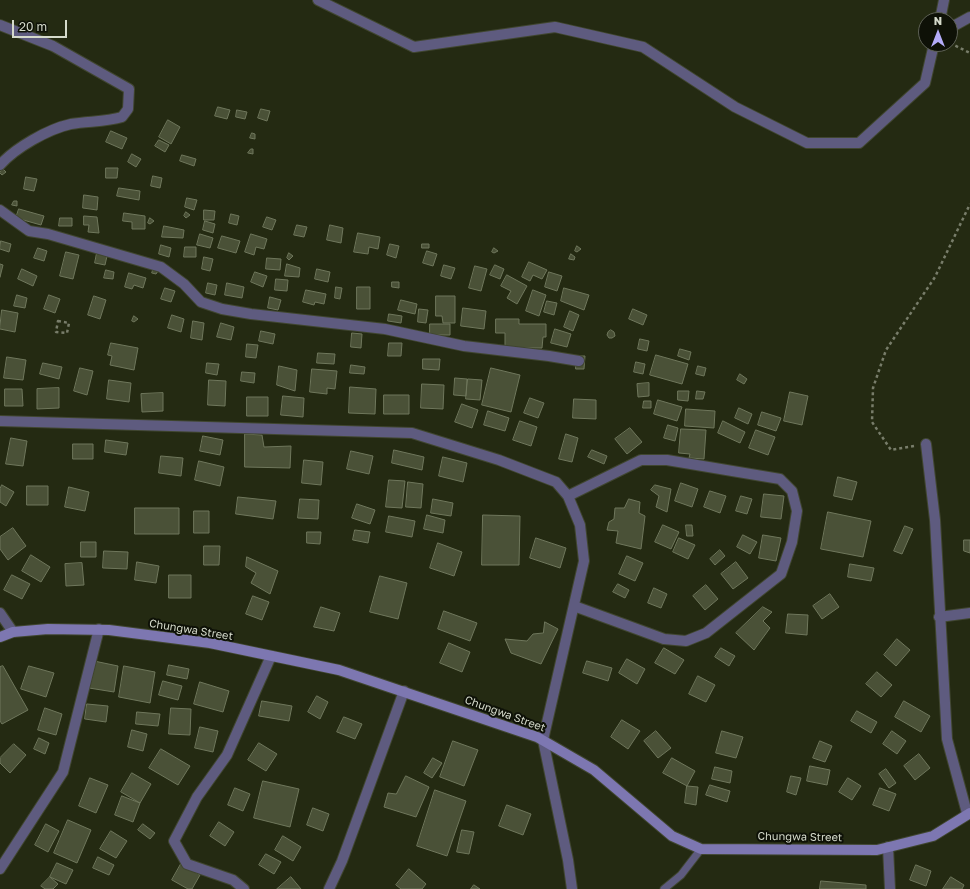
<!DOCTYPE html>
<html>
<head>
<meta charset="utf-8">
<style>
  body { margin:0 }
  #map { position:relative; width:970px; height:889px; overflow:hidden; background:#242a12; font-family:"Golos Text",sans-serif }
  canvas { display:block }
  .north { position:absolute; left:918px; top:12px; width:40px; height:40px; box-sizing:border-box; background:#0e1107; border:1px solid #5e6155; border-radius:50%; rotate:0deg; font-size:11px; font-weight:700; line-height:16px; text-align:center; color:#d5dacb }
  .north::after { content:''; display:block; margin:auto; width:14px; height:18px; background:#b4acf9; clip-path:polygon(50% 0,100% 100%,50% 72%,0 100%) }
  .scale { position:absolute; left:12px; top:20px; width:55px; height:18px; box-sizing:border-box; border:2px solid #d5dacb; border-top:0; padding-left:5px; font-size:12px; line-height:14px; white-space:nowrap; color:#d5dacb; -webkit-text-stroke:3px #0e1107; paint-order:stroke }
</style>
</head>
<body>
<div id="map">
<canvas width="970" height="889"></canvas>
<div class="north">N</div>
<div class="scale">20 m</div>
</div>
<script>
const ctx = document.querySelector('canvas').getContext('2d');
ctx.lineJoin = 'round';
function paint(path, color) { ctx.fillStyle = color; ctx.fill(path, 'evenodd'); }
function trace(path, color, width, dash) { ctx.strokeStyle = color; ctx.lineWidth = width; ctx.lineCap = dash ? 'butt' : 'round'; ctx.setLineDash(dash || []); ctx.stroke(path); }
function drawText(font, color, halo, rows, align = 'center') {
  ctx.font = font + ' "Golos Text",sans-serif'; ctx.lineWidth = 4; ctx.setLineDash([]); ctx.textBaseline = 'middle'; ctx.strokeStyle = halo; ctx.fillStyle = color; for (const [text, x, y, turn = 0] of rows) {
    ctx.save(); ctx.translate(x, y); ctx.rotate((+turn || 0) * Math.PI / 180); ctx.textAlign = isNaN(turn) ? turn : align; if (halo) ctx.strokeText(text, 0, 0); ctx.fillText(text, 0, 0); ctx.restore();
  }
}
const building = new Path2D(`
  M218,107L230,110L227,119L215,116Z
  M261,109L270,111L267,121L258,118Z
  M237,110L247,112L245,119L236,117Z
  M168,120L180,127L171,144L159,137Z
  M111,131L127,138L122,149L106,142Z
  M252,133L255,134V139L250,138Z
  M159,140L169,145L165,152L155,146Z
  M251,149H253V154L248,153Z
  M132,154L141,159L136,167L128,162Z
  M182,155L196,159L194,166L180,161Z
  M106,168H118L117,178H106Z
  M3,169L6,172L2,175L0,173Z
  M153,176L162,178L160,188L151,186Z
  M26,177L37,179L34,191L24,189Z
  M119,188L140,191L139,200L117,196Z
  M84,195L98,197L97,210L83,208Z
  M187,198L197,200L194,210L185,207Z
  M14,201H17V206L12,205Z
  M19,209L44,216L41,225L16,218Z
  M204,210L215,211L214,220H204Z
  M186,212L190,215L186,218L184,216Z
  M124,213L145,216V229H132V222L123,221Z
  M231,214L239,216L237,225L229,223Z
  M84,216L97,217L99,233L88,232L89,225H84Z
  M267,217L276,220L272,230L263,227Z
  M60,218H72V226H59Z
  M150,218L154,221L150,224L148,223Z
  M205,221L215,224L213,233L203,230Z
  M297,225L307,227L304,237L294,235Z
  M330,225L343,228L341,243L327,240Z
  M164,226L184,230L183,238L162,237Z
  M358,233L380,237L378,249L369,247L368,254L354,252Z
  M200,234L213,238L210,248L197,245Z
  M251,234L267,239L264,249L256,247L254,255L245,252Z
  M222,236L240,241L236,253L218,248Z
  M1,241L11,244L9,252L0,249Z
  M390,244L399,246L396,258L387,255Z
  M422,244H429V248H422Z
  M161,245L171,248L169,257L159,254Z
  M577,246L581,249L577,252L575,251Z
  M185,247H196V257H184Z
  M38,248L47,251L44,261L34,258Z
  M494,248L498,251L494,253L492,252Z
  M427,251L437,254L433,266L423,263Z
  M66,252L79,255L73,279L60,276Z
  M97,253L107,256L105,265L95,263Z
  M289,253L293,256L289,260L287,258Z
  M571,254L575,257L574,260L569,259Z
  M204,257L213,259L210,271L202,269Z
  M267,258L281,259L280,270L266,269Z
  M529,262L547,270L542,279L533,275L530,281L522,277Z
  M0,264L3,265L0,277Z
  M287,264L300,268L299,277L285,276Z
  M444,265L455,268L451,279L441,276Z
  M495,265L504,269L500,279L490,275Z
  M475,266L487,269L481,291L469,288Z
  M154,268L158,271L156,274L152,273Z
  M22,269L37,276L33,286L18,279Z
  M317,269L330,272L328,282L315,279Z
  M106,270L114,272L113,279L104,278Z
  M255,272L267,276L263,287L251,282Z
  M549,272L562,276L557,291L545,287Z
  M129,273L146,278L143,288L134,285L132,289L125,287Z
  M507,275L527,286L517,304L507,298L511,291L501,286Z
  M276,279L288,280L287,291L275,290Z
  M392,282H399V288L392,287Z
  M208,283L217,285L215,295L206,293Z
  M227,283L244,287L242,298L225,295Z
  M336,287L342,288L340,299L335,298Z
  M357,287H370V309H357Z
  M165,288L175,291L171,302L161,299Z
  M564,288L589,295L584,310L561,301Z
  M306,290L326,294L324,304L315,302L314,305L303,302Z
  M533,290L546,295L539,316L526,311Z
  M17,295L27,298L25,308L14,306Z
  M49,295L60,299L55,313L44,309Z
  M94,296L106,300L100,319L88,315Z
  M436,296H455V323H443L442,316H436Z
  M270,297L281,300L278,310L268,308Z
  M401,300L417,304L415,314L398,310Z
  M547,301L557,303L554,315L544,312Z
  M463,308L486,311L484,329L461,326Z
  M419,309L428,310L426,323L418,322Z
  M633,309L647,315L643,325L629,319Z
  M2,310L18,313L15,332L0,329Z
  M570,311L579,315L573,331L564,327Z
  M389,314L402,316L401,323L388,321Z
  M172,315L184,319L181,332L168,328Z
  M134,316L138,319L134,322L132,321Z
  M496,319H519V324H546V337H543L542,348H505V333H496Z
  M193,321L204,323L202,340L191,338Z
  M221,323L234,327L231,340L217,337Z
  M430,324H450V335H430Z
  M555,329L571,334L567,347L551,343Z
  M611,330L614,332L615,336L612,338H609L607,335L608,332Z
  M261,331L275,334L273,344L259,341Z
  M352,333L362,334L361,348L351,347Z
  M640,339L649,341L647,351L638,349Z
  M111,343L138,348L134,370L110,365L112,356L108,355Z
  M389,343H402L401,356H388Z
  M247,344L258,345L256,358L246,357Z
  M680,349L691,352L689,360L678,356Z
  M318,353L335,354L334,364L317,363Z
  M656,355L688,364L682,384L650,375Z
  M576,356H585L584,369H576Z
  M7,357L26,360L23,380L4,378Z
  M423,359H440L439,370L423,369Z
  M636,362L645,364L643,374L634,372Z
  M43,363L62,367L59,379L40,374Z
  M207,363L219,364L217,375L206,373Z
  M351,365L365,367L364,374L350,373Z
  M279,366L297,370L295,391L277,385Z
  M698,366L706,368L704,376L696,374Z
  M80,368L93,371L87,395L74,391Z
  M491,368L520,375L511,412L482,405Z
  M312,369L337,371L335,389L327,388V394L310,392Z
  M242,372L255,373L254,383L241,381Z
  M740,374L747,379L744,384L737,380Z
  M455,378L467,379L466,396L454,395Z
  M468,379L482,380L480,400L466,399Z
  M109,380L131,383L129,402L107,399Z
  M209,380L226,381L225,406L208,405Z
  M649,383V396L638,397L637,384Z
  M422,384L444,385L443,409L421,408Z
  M350,387L376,389L375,414L349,413Z
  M59,388V408L37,409V389Z
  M5,389H22L23,406H5Z
  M678,391H689L688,401L678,400Z
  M697,391L705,392L703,399H696Z
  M790,392L808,396L802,425L784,421Z
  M163,393V411L142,412L141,394Z
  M384,395H409V414H384Z
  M283,396L304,398L303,417L281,415Z
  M247,397H268V416H247Z
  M530,398L544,403L538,418L524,413Z
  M574,399L596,400V419L573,418Z
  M658,400L682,407L677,421L654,414Z
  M644,401H651V408H643Z
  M462,404L478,410L472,428L455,422Z
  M739,408L752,414L748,424L735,418Z
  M686,409L715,411L714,428L685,426Z
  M488,411L509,418L505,431L484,425Z
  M762,412L781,418L776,431L758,425Z
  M520,421L537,427L531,446L513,440Z
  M723,421L745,432L740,443L718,433Z
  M668,425L678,428L675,441L664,438Z
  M630,428L642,442L627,454L615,439Z
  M681,429L706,430L704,459L689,458L690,454L679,453Z
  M756,430L775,437L768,455L749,448Z
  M245,434L262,435L264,447L291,446L290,468L245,467Z
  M566,434L578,438L572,462L559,459Z
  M203,436L223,440L220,455L200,451Z
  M11,438L27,441L23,466L6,464Z
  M106,440L128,443L126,455L105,452Z
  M73,444H93V459H73Z
  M394,450L424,457L422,470L392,463Z
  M592,450L607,456L604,464L588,457Z
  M351,451L373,456L369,474L347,469Z
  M161,456L183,458L181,476L159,473Z
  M443,457L467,463L463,482L439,476Z
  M304,460L323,462L321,485L302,483Z
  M199,461L224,467L220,486L195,480Z
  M838,477L857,482L852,500L834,496Z
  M389,480L405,481L402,508L386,507Z
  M408,482L423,484L421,508L406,507Z
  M681,483L698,489L692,507L675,501Z
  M2,485L14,492L6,506L0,502V489Z
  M655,485L671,489L667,512L656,507L659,496L651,490Z
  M27,486H48V505H27Z
  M69,487L89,492L85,511L65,507Z
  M710,491L726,496L720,513L704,507Z
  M764,494L784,496L781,519L761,517Z
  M741,496L752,499L747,514L736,511Z
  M238,497L276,501L273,519L236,514Z
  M300,499L319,500L318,519L298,518Z
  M433,499L453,503L451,516L431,513Z
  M629,499L640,502L639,513L645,516L641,549L616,543L618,531L607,530L609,522L614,519L615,508H624Z
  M357,504L375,510L370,524L352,518Z
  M135,508H179V534H135Z
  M194,511H209V533H194Z
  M828,512L871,521L863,557L821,549Z
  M427,515L445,520L443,533L424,529Z
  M483,515L520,516L519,565H482Z
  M389,516L415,521L412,537L386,532Z
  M663,525L679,532L671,549L655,542Z
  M686,525H692L693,536H687Z
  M905,526L913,529L902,554L894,551Z
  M13,528L26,546L8,560L0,549V537Z
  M355,530L370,532L368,543L353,540Z
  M307,532H321L320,544L307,543Z
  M743,535L757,542L750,554L737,547Z
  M763,535L781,538L776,561L759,558Z
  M536,538L566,548L560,568L530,558Z
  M679,538L695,545L688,559L673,552Z
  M964,540H970V553L964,551Z
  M81,542H96V557H81Z
  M438,543L462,552L454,576L430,568Z
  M204,546H220L219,565H204Z
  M720,550L725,556L715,565L710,559Z
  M104,551L128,552L127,569L103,568Z
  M31,555L50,567L41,582L22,571Z
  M627,556L643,563L635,581L619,574Z
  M247,557L278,571L270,594L251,583L256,573L246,567Z
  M137,562L159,566L156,583L135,580Z
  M736,562L748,578L733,589L721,574Z
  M82,563L84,585L66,586L65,564Z
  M850,564L874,568L871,581L848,577Z
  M12,575L30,584L22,599L4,590Z
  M169,575H191V598H169Z
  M380,576L407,583L398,619L370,612Z
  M618,584L629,590L625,598L613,592Z
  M706,585L718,599L705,610L693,596Z
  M654,588L667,594L661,608L648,603Z
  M830,594L839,607L822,619L813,606Z
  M253,596L269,602L262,620L246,614Z
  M321,607L340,613L334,631L314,627Z
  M763,607L772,612L763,621L770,628L754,650L736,633Z
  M444,611L477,623L470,641L438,629Z
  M788,614L808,615L807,635L786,633Z
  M545,622L558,629L541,664L511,653L505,639L527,641L533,634L543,633Z
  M897,639L910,650L896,666L884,655Z
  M449,643L470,652L462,672L440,663Z
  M664,648L684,660L675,674L655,663Z
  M721,648L735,656L729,666L715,657Z
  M627,659L645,669L637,684L619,673Z
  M94,661L118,666L114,692L89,688Z
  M587,661L612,668L608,681L583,673Z
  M169,665L189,669L187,679L167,675Z
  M3,666L28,710L2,724L0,721V667Z
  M29,666L54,673L46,697L21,689Z
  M124,666L155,672L150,703L119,697Z
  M877,672L892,685L881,697L866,684Z
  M698,676L715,685L706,702L689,694Z
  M163,681L182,686L178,700L159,695Z
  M200,682L229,691L223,712L194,704Z
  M317,696L328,702L320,719L308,712Z
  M262,701L292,706L289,721L259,716Z
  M904,701L930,716L921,732L895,717Z
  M87,704L108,706L106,722L85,719Z
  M45,708L62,714L56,735L38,730Z
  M171,708L191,709L190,735L169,734Z
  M857,711L877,722L871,733L851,721Z
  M137,712L160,714L158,726L136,724Z
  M344,717L362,724L355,739L337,732Z
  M622,720L640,731L628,749L611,737Z
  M200,727L218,731L213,752L195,748Z
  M132,730L147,734L143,751L128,747Z
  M656,731L671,748L658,758L644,741Z
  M722,731L743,737L736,758L716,753Z
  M892,731L906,741L897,754L883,744Z
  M39,738L49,743L45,754L34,749Z
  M453,741L478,750L464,786L440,777Z
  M820,741L832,746L825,762L813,758Z
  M259,743L277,754L266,771L248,760Z
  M14,744L26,755L10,773L0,763V758Z
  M161,749L190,766L178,785L149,768Z
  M919,754L930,768L915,780L904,766Z
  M433,758L442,763L432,778L424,773Z
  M672,758L695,771L687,786L663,773Z
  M810,766L830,770L827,785L807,781Z
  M715,767L732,771L730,783L712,779Z
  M886,769L896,783L889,788L879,774Z
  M132,773L151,784L140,803L121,792Z
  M406,776L429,787L416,817L384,807L388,793L396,794Z
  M791,776L801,778L796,795L787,792Z
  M90,778L108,785L96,813L79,806Z
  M848,778L861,786L852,800L839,792Z
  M263,781L299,789L290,827L254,818Z
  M710,785L730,791L727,802L706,795Z
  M687,786L698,787L696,805L685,803Z
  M235,788L250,794L243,811L228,805Z
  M880,788L896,794L889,811L873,805Z
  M435,790L466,801L447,856L417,846Z
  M122,796L140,803L133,822L115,815Z
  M507,805L531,814L523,835L499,826Z
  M313,808L329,814L323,831L307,825Z
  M68,820L91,830L77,863L54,853Z
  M219,822L234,832L225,846L210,836Z
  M46,824L59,831L48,852L35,845Z
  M143,824L155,833L150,839L138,830Z
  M462,830L474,832L469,854L457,852Z
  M111,831L127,841L116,858L100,849Z
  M283,836L301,847L293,861L275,850Z
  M266,854L281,862L274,874L259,865Z
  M98,857L114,865L109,875L93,868Z
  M57,863L73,870L66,884L50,877Z
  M181,864L200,875L192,889H188L172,880Z
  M916,865L931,871L926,886L910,880Z
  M409,869L426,884L422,889H401L396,885Z
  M50,877L58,884L53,889H45L41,886Z
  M291,877L301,889H277Z
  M951,877L964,885L962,889H943Z
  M821,881L866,885V889H820Z
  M474,885L480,889H471Z`);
paint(building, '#4a5137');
trace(building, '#6f775c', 1);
const lane = new Path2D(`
  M664,889L681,875L701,849`);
const street = new Path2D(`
  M318,0L414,47L555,27L643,47L735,107L807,143H859L925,83L934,44
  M940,20L944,0
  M0,25L53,46L129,89L128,109L122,117C106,122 88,121 71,124C48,129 15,148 0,165
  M950,28L970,17
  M0,210L29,231L48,234L161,267L184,284L201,302L222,309L251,314L385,329L464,346L549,356L579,361
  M0,421L412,433L499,460L556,482L568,496L580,525L584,561L543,740L568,860L572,889
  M926,444L935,520L947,739L967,813
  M568,496L641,460H667L780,479L792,491L797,511L792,542L781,574L706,633L686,641L664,639L574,606
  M0,613L13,632
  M939,617L970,613
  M888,847L890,889
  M0,869L63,772L99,629
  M244,889L233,880L187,864L174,841L197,797L227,755L271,656
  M329,889L342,861L404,691`);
const secondary = new Path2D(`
  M0,637L13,632L48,629L109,630L210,643L339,670L537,737L594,770L672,836L701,849L877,850L933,836L970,813`);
trace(lane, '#404630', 9);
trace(street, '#404630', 12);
trace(secondary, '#404630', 12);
trace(new Path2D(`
  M950,43L970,53
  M58,321L69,323L67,333L56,332Z
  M914,446L891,450L872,422L873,388L886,350L935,277L970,204`), '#787d6a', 2.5, [3, 3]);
trace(lane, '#5e5b7f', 7);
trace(street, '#5e5b7f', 10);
trace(secondary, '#7d77b1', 10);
drawText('11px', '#d5dacb', '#0e1107', [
  ["Chungwa Street",191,630,9],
  ["Chungwa Street",505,714,20],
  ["Chungwa Street",800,837,1]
]);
</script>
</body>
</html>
